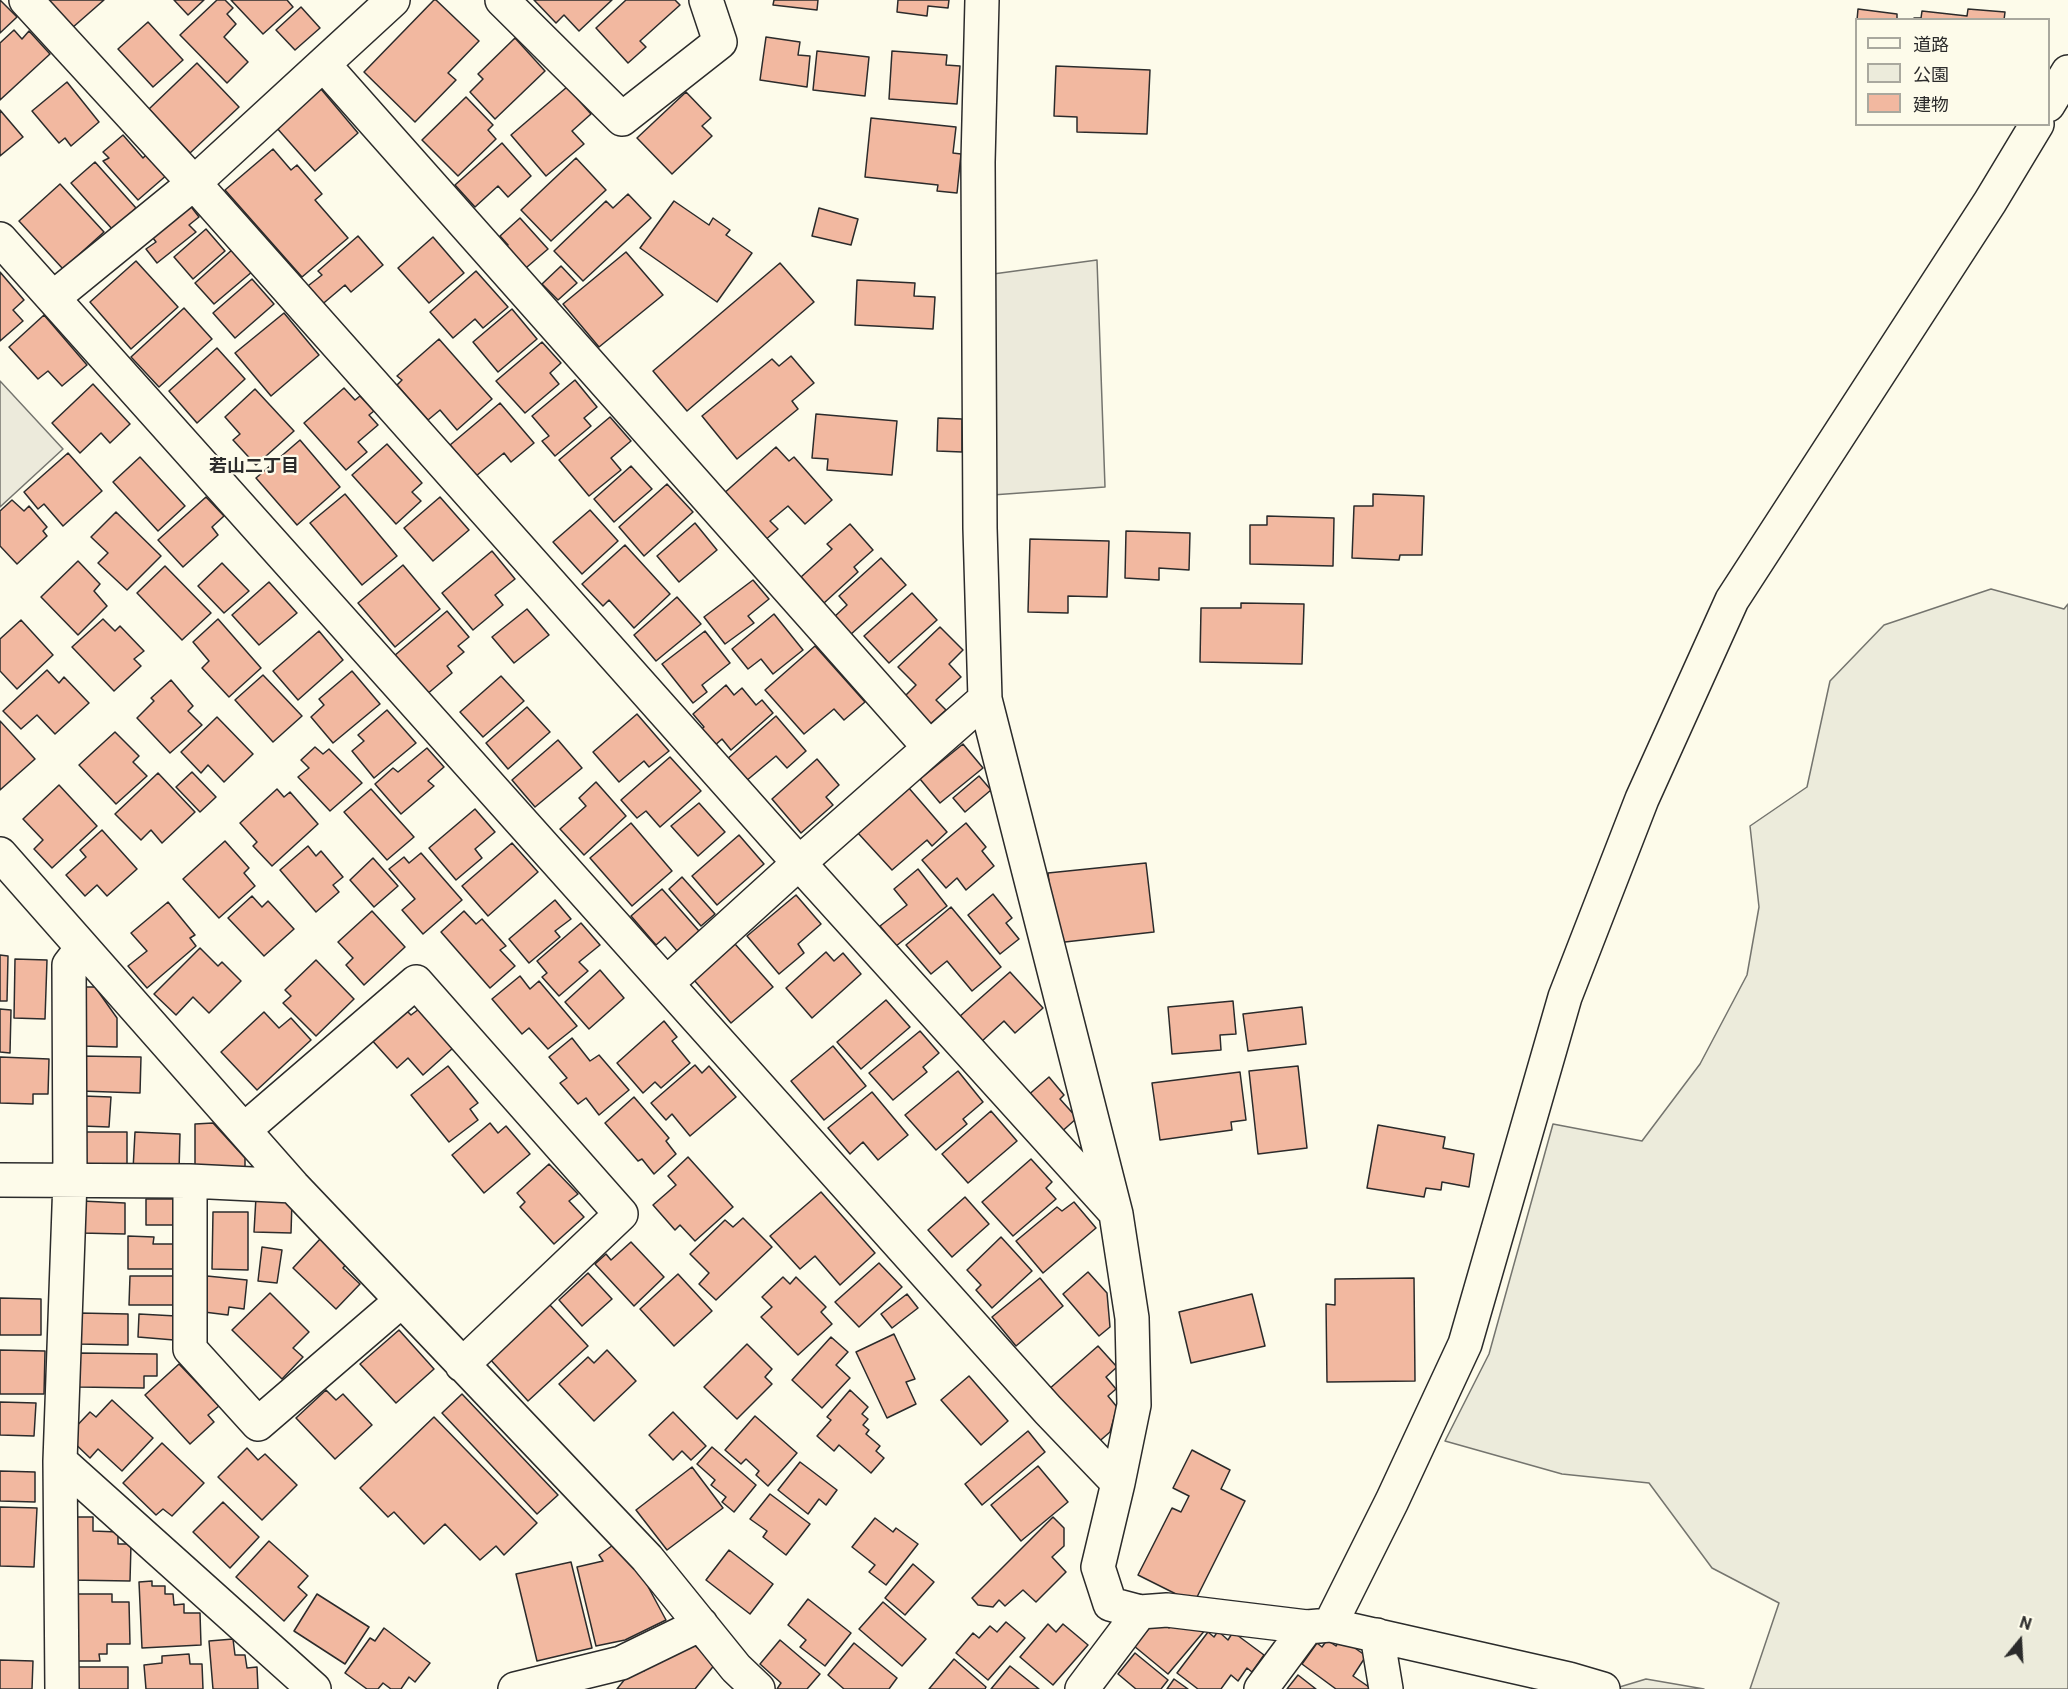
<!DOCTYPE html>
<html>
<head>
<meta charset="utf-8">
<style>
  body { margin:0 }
  #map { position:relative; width:2068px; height:1689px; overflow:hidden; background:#fdfbea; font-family:Roboto,"Noto Sans JP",sans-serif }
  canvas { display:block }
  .legend { position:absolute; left:1855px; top:18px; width:195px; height:108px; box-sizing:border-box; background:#fdfbea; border:2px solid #a9a89e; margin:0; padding:8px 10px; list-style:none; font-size:18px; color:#2b2b2b }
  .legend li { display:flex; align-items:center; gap:12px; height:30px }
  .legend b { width:30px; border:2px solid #a9a89e }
  .north { position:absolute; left:1990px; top:1611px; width:60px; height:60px; -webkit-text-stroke:4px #fdfbea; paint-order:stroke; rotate:18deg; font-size:16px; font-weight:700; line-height:24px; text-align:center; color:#2b2b2b }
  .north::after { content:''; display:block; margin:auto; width:21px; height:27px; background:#2b2b2b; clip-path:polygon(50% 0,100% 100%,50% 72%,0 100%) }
</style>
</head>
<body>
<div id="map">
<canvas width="2068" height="1689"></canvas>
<ul class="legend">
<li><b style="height:8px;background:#fdfbea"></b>道路</li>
<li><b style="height:16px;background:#ecebdb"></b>公園</li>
<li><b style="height:16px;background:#f2b8a0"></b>建物</li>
</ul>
<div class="north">N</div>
</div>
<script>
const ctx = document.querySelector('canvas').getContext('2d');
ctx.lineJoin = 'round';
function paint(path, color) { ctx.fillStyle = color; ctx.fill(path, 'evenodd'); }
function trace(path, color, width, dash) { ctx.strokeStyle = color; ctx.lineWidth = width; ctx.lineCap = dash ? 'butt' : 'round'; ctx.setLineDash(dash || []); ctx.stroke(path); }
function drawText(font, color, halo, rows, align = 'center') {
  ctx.font = font + ' Roboto,"Noto Sans JP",sans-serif'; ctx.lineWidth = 4.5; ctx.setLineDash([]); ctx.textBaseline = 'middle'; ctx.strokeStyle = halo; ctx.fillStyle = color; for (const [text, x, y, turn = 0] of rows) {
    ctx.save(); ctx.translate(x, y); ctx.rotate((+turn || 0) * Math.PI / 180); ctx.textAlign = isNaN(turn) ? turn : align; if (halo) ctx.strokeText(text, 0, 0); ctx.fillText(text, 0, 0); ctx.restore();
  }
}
const green = new Path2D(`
  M1991,589L2064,609L2068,604V1689H1750L1779,1603L1712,1568L1649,1483L1562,1474L1445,1441L1489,1354L1553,1124L1642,1141L1700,1064L1747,975L1759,907L1750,826L1807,787L1830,681L1884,625Z
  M1646,1679L1704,1689H1613Z`);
paint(green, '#ecebdb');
trace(green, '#74746e', 1.5);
const parking = new Path2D(`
  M1097,260L1105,487L992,495L993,274Z
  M0,381L63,449L0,507Z`);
paint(parking, '#eceadb');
trace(parking, '#74746e', 1.5);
const building = new Path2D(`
  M0,0L17,17L0,33Z
  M47,0H104L72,28Z
  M174,0H204L188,15Z
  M217,0H225L233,8L227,14L236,24L224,37L248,62L227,83L180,35Z
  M231,0H287L293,7L263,34Z
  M434,0H436L479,41L448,73L456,80L415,122L364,72Z
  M534,0H612L579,31L564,15L556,23Z
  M626,0H675L680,5L640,41L646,47L628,63L596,28Z
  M774,0H818L817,10L773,5Z
  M898,0H949L948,8L928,6L927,16L897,12Z
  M301,7L320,28L295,50L276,30Z
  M1858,9L1897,14V20H1857Z
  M1968,9L2005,12L2004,20H1914V18H1921L1922,11L1967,16Z
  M148,22L183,60L153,87L118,49Z
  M14,30L22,39L29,31L50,54L0,100V43Z
  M766,37L800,42L798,55L810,56L807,87L760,80Z
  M515,38L545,71L495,119L470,92L483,79L478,74Z
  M817,51L869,57L865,96L813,90Z
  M892,51L947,55L946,65L960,66L957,104L889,99Z
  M197,63L239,107L190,153L149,109Z
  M1056,66L1150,70L1147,134L1077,132V117L1054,116Z
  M67,82L99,122L71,146L65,138L59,143L32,111Z
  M567,87L591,114L572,131L584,144L546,176L511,135Z
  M321,89L358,133L315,171L276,127Z
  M686,92L711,118L702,126L712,136L672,174L637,138Z
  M466,97L493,125L488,130L496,139L458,176L422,140Z
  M0,110L23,137L0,156Z
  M871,118L956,127L953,153L961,154L957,193L937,191L938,185L865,177Z
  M123,135L143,158L148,153L168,174L138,200L103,161L109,158L103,152Z
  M502,143L531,176L508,197L498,186L475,207L455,185Z
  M273,149L291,170L297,165L322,194L315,200L348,238L302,277L225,190Z
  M576,158L606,190L551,241L521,210Z
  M95,162L136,208L113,230L71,183Z
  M60,184L104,232L63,269L19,221Z
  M628,194L651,218L583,281L554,251L606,201L613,208Z
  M674,201L709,225L713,218L730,230L726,235L752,253L717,302L640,248Z
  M189,204L199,217L189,225L196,232L157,263L146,249L156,242L150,234Z
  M819,208L858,219L851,245L812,236Z
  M520,218L548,249L520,273L500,251L508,245L500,236Z
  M206,229L225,251L193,279L174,257Z
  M358,236L383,265L351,292L345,285L319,307L304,289L322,275L318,271Z
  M433,237L464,273L429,303L398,268Z
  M233,249L253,271L214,304L195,283Z
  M626,252L663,295L599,347L563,304Z
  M136,261L178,307L131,349L90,302Z
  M780,263L814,302L687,411L653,371Z
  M561,266L577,283L558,300L542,284Z
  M476,271L508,307L483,328L475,319L453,338L430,312Z
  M0,272L24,300L13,310L23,321L0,341Z
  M252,279L274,304L235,338L213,313Z
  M857,280L915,283L914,296L935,297L933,329L855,325Z
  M184,308L212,339L159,387L131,357Z
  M512,309L537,339L498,372L473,342Z
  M284,313L319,355L271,396L235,353Z
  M44,315L87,365L62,386L48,371L38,379L9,347Z
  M439,339L492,399L457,430L440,410L428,420L397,385L402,380L397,376Z
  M542,342L561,363L550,373L559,384L525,413L496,381Z
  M217,348L245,379L197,423L169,391Z
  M791,356L814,383L792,401L798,409L737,459L702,416L772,359L779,366Z
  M575,380L597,407L584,418L591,426L555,456L542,441L549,436L532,416Z
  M93,384L130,424L110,443L101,433L80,453L52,423Z
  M344,388L355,400L360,396L374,411L369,415L378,425L358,442L367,452L346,470L304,423Z
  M255,389L294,431L256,465L233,440L240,434L225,417Z
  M500,403L534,443L511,462L504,453L476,476L450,445Z
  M816,414L897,421L892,475L827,470L828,459L812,458Z
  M610,417L631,441L611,458L621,470L589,496L559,460Z
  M938,418L962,419V452L937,451Z
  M300,440L340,487L297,525L256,478Z
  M387,444L422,483L412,492L421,501L396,524L352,475Z
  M776,447L789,461L794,457L832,500L805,524L788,506L770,521L778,529L764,541L722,495Z
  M68,453L102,491L63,526L44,504L38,509L24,492Z
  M140,457L185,506L158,531L113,482Z
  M631,466L652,489L614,522L594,499Z
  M667,484L693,512L644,556L619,527Z
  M345,494L397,556L362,585L310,523Z
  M1373,494L1424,496L1422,555H1400L1399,560L1352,558L1354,506H1373Z
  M206,497L224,516L212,527L218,535L183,567L158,540Z
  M440,497L469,530L433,561L404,528Z
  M12,500L24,511L29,506L47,527L43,531L47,536L17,564L0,546V511Z
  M590,510L618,541L582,574L553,542Z
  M116,512L161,556L127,590L98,563L108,553L91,537Z
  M1267,516L1334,518L1333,566L1250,564V525H1267Z
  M695,523L717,550L679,582L657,556Z
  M850,524L873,550L854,567L858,572L824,603L801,577L832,549L827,544Z
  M1126,531L1190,533L1189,570L1159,568V580L1125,578Z
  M1030,539L1109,541L1107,597L1068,596V613L1028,612Z
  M625,545L670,594L634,628L609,600L603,606L582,584Z
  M492,551L515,579L495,595L503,605L473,630L442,593Z
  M881,558L906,585L850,635L833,618L847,605L839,596Z
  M78,561L100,584L94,591L107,606L78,635L41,597Z
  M222,563L249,591L224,613L198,586Z
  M403,565L440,609L395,647L358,603Z
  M165,566L211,613L182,640L137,593Z
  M753,580L769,599L748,616L754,623L725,644L704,617Z
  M269,582L297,613L259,645L232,615Z
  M912,593L937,620L889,663L864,636Z
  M677,597L701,624L656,661L634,635Z
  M1241,603L1304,604L1302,664L1200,662L1201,608H1241Z
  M527,609L549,635L514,663L492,637Z
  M447,611L469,637L458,646L464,652L447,666L452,673L426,695L394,656Z
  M774,614L803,650L773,674L761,659L748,669L732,649Z
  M103,619L115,631L120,626L144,651L134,659L141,666L114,691L72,647Z
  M218,619L261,668L229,697L202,668L209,661L193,642Z
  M21,620L53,655L17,689L0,671V639Z
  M940,627L963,650L949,664L961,677L936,700L946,710L928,726L902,699L916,685L898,667Z
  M319,631L343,660L298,700L273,671Z
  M705,631L730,663L702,685L707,692L693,703L662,664Z
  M815,646L865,702L844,720L834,709L804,734L765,690Z
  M47,670L59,683L64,677L89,703L55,734L37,715L21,729L3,711Z
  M352,671L380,704L333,743L311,717L324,705L319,699Z
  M263,675L302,716L273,742L235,700Z
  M501,676L524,701L483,737L460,712Z
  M171,680L193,706L188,711L202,725L170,753L137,718L154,701L151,698Z
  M726,685L734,695L742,688L756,705L762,700L773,713L731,750L722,739L713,747L699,731L704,727L693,714Z
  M527,707L550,732L508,769L486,743Z
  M387,710L416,743L374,778L352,751L364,741L358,735Z
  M637,714L669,751L649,767L644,761L619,782L593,752Z
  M776,716L806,751L787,768L776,756L746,781L726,760Z
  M217,717L253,754L224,782L208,765L201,773L181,752Z
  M0,721L35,759L0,790Z
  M115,732L139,756L133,762L147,776L116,804L79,765Z
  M558,740L582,768L535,807L512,780Z
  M963,744L983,768L940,803L920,779Z
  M315,747L323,754L329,749L362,783L330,811L298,777L309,768L301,760Z
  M427,748L444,767L428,781L434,786L401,814L375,784L393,768L398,772Z
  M670,757L701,791L660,827L646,811L637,818L621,800Z
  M817,759L839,785L826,797L833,805L801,833L772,799Z
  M192,772L216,797L200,812L176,787Z
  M158,773L195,812L162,843L151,830L141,840L115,814Z
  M979,776L991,790L965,812L953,798Z
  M596,782L626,816L584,855L560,829L586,806L579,798Z
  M59,785L97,826L52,868L34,849L43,840L23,819Z
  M908,787L947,832L932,846L927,840L892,870L857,832Z
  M277,789L284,797L290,792L318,824L272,866L253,846L257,842L240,823Z
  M371,789L414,837L387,860L344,812Z
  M699,803L725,832L698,856L671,826Z
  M475,809L495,832L475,849L482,858L456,880L429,848Z
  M631,823L672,871L632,906L590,858Z
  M966,823L986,847L982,851L994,866L966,890L957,878L946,888L922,860Z
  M102,830L137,869L107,896L97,885L85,896L66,875L86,857L80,850Z
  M739,835L764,864L717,905L692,876Z
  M225,841L249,868L244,873L255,886L219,918L183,879Z
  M512,843L538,872L488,916L462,886Z
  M308,846L316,856L321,851L343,877L333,885L339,892L316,912L280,870Z
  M421,853L462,900L423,934L402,910L415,899L389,869L404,857L409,863Z
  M373,858L398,886L374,907L350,880Z
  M1146,863L1154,932L1056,943L1048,873Z
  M918,869L947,906L896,946L880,926L907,905L894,889Z
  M682,877L715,914L701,926L669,889Z
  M662,889L699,931L677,951L665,937L656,945L631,916Z
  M993,894L1012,918L1006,923L1019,939L1000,954L968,915Z
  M796,895L821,924L798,944L804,953L779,974L747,936Z
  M252,896L262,907L268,901L294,929L264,956L228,918Z
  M555,900L571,919L555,931L560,937L529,963L509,939Z
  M168,902L195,935L190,938L196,946L147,988L128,966L147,951L131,933Z
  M951,907L1001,967L972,991L947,961L931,974L906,945Z
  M372,911L405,947L364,985L346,965L353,958L338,942Z
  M464,911L476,924L482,919L506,946L500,950L515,966L490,988L441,932Z
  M581,923L600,945L579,962L588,971L559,996L542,977L547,973L537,961Z
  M735,944L773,987L731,1023L694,980Z
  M200,948L218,966L222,962L241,981L209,1013L193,997L176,1015L154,994Z
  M826,952L834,961L843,953L861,974L812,1018L786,988Z
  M0,955L8,956L7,1001H0Z
  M15,959L47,960L45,1019L14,1018Z
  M316,960L354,999L316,1036L283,1003L291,996L285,990Z
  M600,970L624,998L589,1029L565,1002Z
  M1010,972L1043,1008L1015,1033L1004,1021L981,1042L959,1017Z
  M520,976L530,989L539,981L577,1026L548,1049L529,1028L522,1034L492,999Z
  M83,987H95L117,1018V1047L82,1046Z
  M886,1000L910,1027L861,1069L837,1042Z
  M1233,1001L1236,1034L1220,1035L1221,1050L1172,1054L1168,1007Z
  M403,1007L411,1015L419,1009L453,1048L423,1075L408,1058L397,1068L369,1037Z
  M1302,1007L1306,1044L1248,1051L1243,1014Z
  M0,1009L11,1010L10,1053L0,1052Z
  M264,1012L279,1028L291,1018L311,1040L257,1090L221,1052Z
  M664,1021L677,1037L672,1041L690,1063L661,1088L655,1082L643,1093L617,1063Z
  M920,1031L939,1053L923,1067L927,1072L893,1100L869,1073Z
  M572,1038L590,1061L599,1055L629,1090L599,1115L586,1098L578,1104L560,1083L567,1078L549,1057Z
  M833,1046L866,1086L824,1120L791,1081Z
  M80,1056L141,1057L140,1093L80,1091Z
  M0,1057L49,1059L48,1094H33V1104L0,1103Z
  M695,1065L702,1073L709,1066L736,1097L690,1136L672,1114L666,1120L651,1103Z
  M448,1066L478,1103L470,1109L478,1120L449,1142L411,1095Z
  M1298,1066L1307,1148L1258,1154L1249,1071Z
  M958,1071L983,1102L963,1119L967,1124L936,1150L905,1115Z
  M1240,1072L1246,1120L1231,1122L1232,1130L1160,1140L1152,1083Z
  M1049,1077L1064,1095L1060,1099L1077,1118L1059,1134L1026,1097Z
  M872,1092L908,1135L878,1160L863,1142L850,1154L828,1128Z
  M83,1096L111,1097L109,1127L82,1126Z
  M634,1097L669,1138L666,1141L676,1154L654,1174L642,1159L638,1161L605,1123Z
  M991,1111L1017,1141L968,1183L942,1154Z
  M213,1123L245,1158V1171L195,1170V1124Z
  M490,1123L498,1133L506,1126L530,1154L484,1193L452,1155Z
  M1378,1125L1445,1137L1443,1148L1474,1154L1469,1187L1442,1182L1441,1190L1426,1188L1424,1197L1367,1188Z
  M82,1132H127V1167H82Z
  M135,1132L180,1134L179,1171L133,1170Z
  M688,1157L733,1207L695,1241L680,1225L675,1230L653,1205L676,1185L668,1176Z
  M1031,1159L1052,1182L1046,1188L1056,1199L1013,1236L982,1202Z
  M549,1164L578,1194L569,1201L584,1217L554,1244L520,1207L525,1202L517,1193Z
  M821,1192L875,1253L840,1285L815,1256L800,1269L770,1236Z
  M256,1197L292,1200L291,1233L254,1232Z
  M965,1197L989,1224L952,1257L928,1230Z
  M146,1199H177L178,1225H146Z
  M82,1201L125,1203V1234L81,1233Z
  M1074,1202L1096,1228L1043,1273L1016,1241L1057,1207L1062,1211Z
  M213,1212H248V1270L212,1269Z
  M743,1218L772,1247L716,1300L699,1284L709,1273L690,1254L725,1220L733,1227Z
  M128,1236L154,1237L153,1244H178V1269H128Z
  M1001,1237L1032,1271L992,1308L976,1290L981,1285L967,1270Z
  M321,1238L347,1263L343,1268L360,1284L336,1309L293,1268Z
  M631,1242L664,1277L634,1306L595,1264L606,1254L611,1260Z
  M262,1247L282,1250L277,1283L258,1281Z
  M879,1263L902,1287L859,1327L835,1302Z
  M1088,1272L1107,1293L1110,1327L1099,1336L1063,1294Z
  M588,1273L612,1299L582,1326L559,1300Z
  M678,1274L712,1311L674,1346L640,1309Z
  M130,1276H177V1305H129Z
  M207,1276L247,1280L244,1309L229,1307L228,1315L204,1312Z
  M783,1277L790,1284L796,1277L826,1307L821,1312L832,1324L798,1355L761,1317L772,1307L762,1297Z
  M1040,1278L1063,1306L1016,1346L992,1317Z
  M1414,1278L1415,1381L1327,1382L1326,1304L1335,1305V1279Z
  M270,1293L309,1332L293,1348L303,1357L282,1379L232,1330Z
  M907,1294L918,1308L892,1328L881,1314Z
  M1252,1294L1265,1346L1191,1363L1179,1312Z
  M0,1298L41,1299V1335H0Z
  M549,1304L588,1346L528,1401L489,1358Z
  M79,1313L128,1314V1345L78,1344Z
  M139,1314L176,1316L174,1340L138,1337Z
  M399,1330L434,1369L396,1403L360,1364Z
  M894,1334L915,1379L906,1382L916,1404L887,1418L856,1352Z
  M831,1337L848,1352L836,1365L850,1378L822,1408L792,1380Z
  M747,1344L772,1369L765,1377L772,1384L737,1419L704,1387Z
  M1098,1346L1117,1367L1106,1377L1116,1389L1108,1396L1117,1407L1110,1432L1095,1445L1048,1390Z
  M0,1350L45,1351L44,1394H0Z
  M607,1350L636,1381L594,1421L559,1384L588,1357L594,1363Z
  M79,1353L157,1354V1376H144V1388L78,1387Z
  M179,1364L219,1406L208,1415L214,1422L190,1444L145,1395Z
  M969,1376L1008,1421L981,1445L941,1400Z
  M326,1390L336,1400L343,1394L372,1425L335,1459L296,1418Z
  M850,1390L868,1407L862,1414L868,1419L863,1425L869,1430L866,1434L880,1446L876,1451L884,1458L871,1473L839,1445L834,1451L817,1436L831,1420L827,1417Z
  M462,1394L558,1495L537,1514L442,1413Z
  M112,1400L153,1438L122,1471L98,1449L90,1458L67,1436L90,1412L96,1417Z
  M0,1402L36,1403L34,1436L0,1435Z
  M673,1412L706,1446L691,1460L682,1451L673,1460L649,1435Z
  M755,1416L797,1453L768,1486L756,1475L759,1471L746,1459L741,1464L725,1450Z
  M434,1417L537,1523L504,1555L496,1546L480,1560L445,1524L424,1544L394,1512L388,1517L360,1488Z
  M1028,1431L1045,1452L982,1505L965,1484Z
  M162,1443L204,1483L172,1516L163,1509L156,1515L123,1483Z
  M712,1447L756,1485L734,1512L722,1502L726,1497L711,1485L715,1480L697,1464Z
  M247,1448L258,1460L265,1454L297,1485L262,1520L218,1477Z
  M1192,1450L1230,1470L1221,1489L1245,1501L1194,1603L1138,1575L1172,1508L1181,1512L1189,1496L1173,1488Z
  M800,1462L837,1490L826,1505L819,1499L808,1514L778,1490Z
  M1038,1466L1068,1502L1021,1541L991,1505Z
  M692,1467L723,1508L667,1550L636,1510Z
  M0,1471L35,1472V1502L0,1501Z
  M770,1494L810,1524L786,1555L763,1537L767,1531L750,1519Z
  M223,1502L259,1537L230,1568L193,1532Z
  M0,1507L37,1508L34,1567L0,1566Z
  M70,1517H93V1531L118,1532V1544H131L130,1581L69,1580Z
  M1053,1517L1064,1528V1546L1052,1557L1066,1572L1036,1602L1023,1590L1005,1606L999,1600L993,1607L978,1605L972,1598Z
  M875,1518L893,1532L896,1528L918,1544L886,1585L869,1572L875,1565L852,1547Z
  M269,1541L308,1576L298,1587L307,1595L284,1621L236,1577Z
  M616,1543L630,1553L666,1620L625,1640L596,1646L577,1567L603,1561L599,1555Z
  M729,1550L773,1584L750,1614L706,1580Z
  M571,1562L592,1648L537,1661L516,1574Z
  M913,1564L934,1582L905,1615L885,1598Z
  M152,1581V1586H165V1594H173L174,1605L184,1604V1613H200L201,1645L142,1648L139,1582Z
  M74,1594H112V1602H129L130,1644H107V1654H99L100,1661H75Z
  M317,1594L369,1627L345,1664L294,1631Z
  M808,1599L851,1633L825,1666L800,1647L806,1640L788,1625Z
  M883,1602L926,1639L902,1666L859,1629Z
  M1158,1618L1169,1628L1175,1622L1206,1629L1168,1674L1134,1646Z
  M1006,1622L1025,1638L988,1680L956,1653L973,1633L979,1638L990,1626L997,1632Z
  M1048,1624L1056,1632L1063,1624L1088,1645L1053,1685L1020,1657Z
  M384,1628L430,1663L415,1682L409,1677L401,1689H391L383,1683L378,1689H367L345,1673L370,1638L375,1641Z
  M1218,1631L1228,1640L1233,1632L1264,1655L1252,1672L1247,1668L1238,1681L1231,1675L1221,1689H1198L1177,1673L1208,1632L1214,1637Z
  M1341,1638L1366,1656L1353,1676L1372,1689H1336L1302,1664L1317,1643L1322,1647L1327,1640L1336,1646Z
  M233,1639L235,1655H245L247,1668L257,1667L258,1689H213L209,1641Z
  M780,1640L820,1674L807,1689H777L781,1683L760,1664Z
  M689,1641L716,1663L695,1689H617L637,1664L644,1671L657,1655Z
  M854,1643L897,1678L889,1689H844L828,1675Z
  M1135,1653L1168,1680L1161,1689H1136L1118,1674Z
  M189,1654L190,1664H202L203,1689H146L144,1665L162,1663V1656Z
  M954,1659L986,1687L985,1689H929Z
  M0,1660L33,1661L32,1689H0Z
  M1010,1666L1039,1689H991Z
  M70,1667H128V1689H70Z
  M1298,1675L1316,1689H1287Z
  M1174,1679L1188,1689H1167Z`);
paint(building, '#f2b8a0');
trace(building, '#2b2b2b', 1.5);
const street = new Path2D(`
  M26,0L194,183L799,863L1113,1210
  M502,0L622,119L720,42L706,0
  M982,0L978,162L980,528L985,699L1116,1214L1132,1318L1134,1405L1118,1483L1098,1567L1110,1604L1140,1612L1167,1610L1307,1627L1330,1625L1569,1679L1603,1689
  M324,65L929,747
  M2048,105L2068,72
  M0,239L1048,1410L1118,1483
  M53,298L194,183L393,0
  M0,854L293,1186L647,1558L736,1668L758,1689
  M667,983L799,863L985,699
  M244,1130L416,982L621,1214L462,1365
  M0,1180L190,1181L293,1186
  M190,1181V1349L258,1424L401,1301
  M60,1461L314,1689
  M1330,1625L1392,1501L1465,1344L1565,997L1642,799L1732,600L1990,202L2037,124
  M1377,1635L1386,1689
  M62,1689L60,1461L70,1180L69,965L82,948
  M515,1689L621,1663L701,1624
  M1082,1689L1140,1612
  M1261,1689L1307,1627`);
trace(street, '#2b2b2b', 36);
trace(street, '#fdfbea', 33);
drawText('bold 18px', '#2b2b2b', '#fdfbea', [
  ["若山二丁目",254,467]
]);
</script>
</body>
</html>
